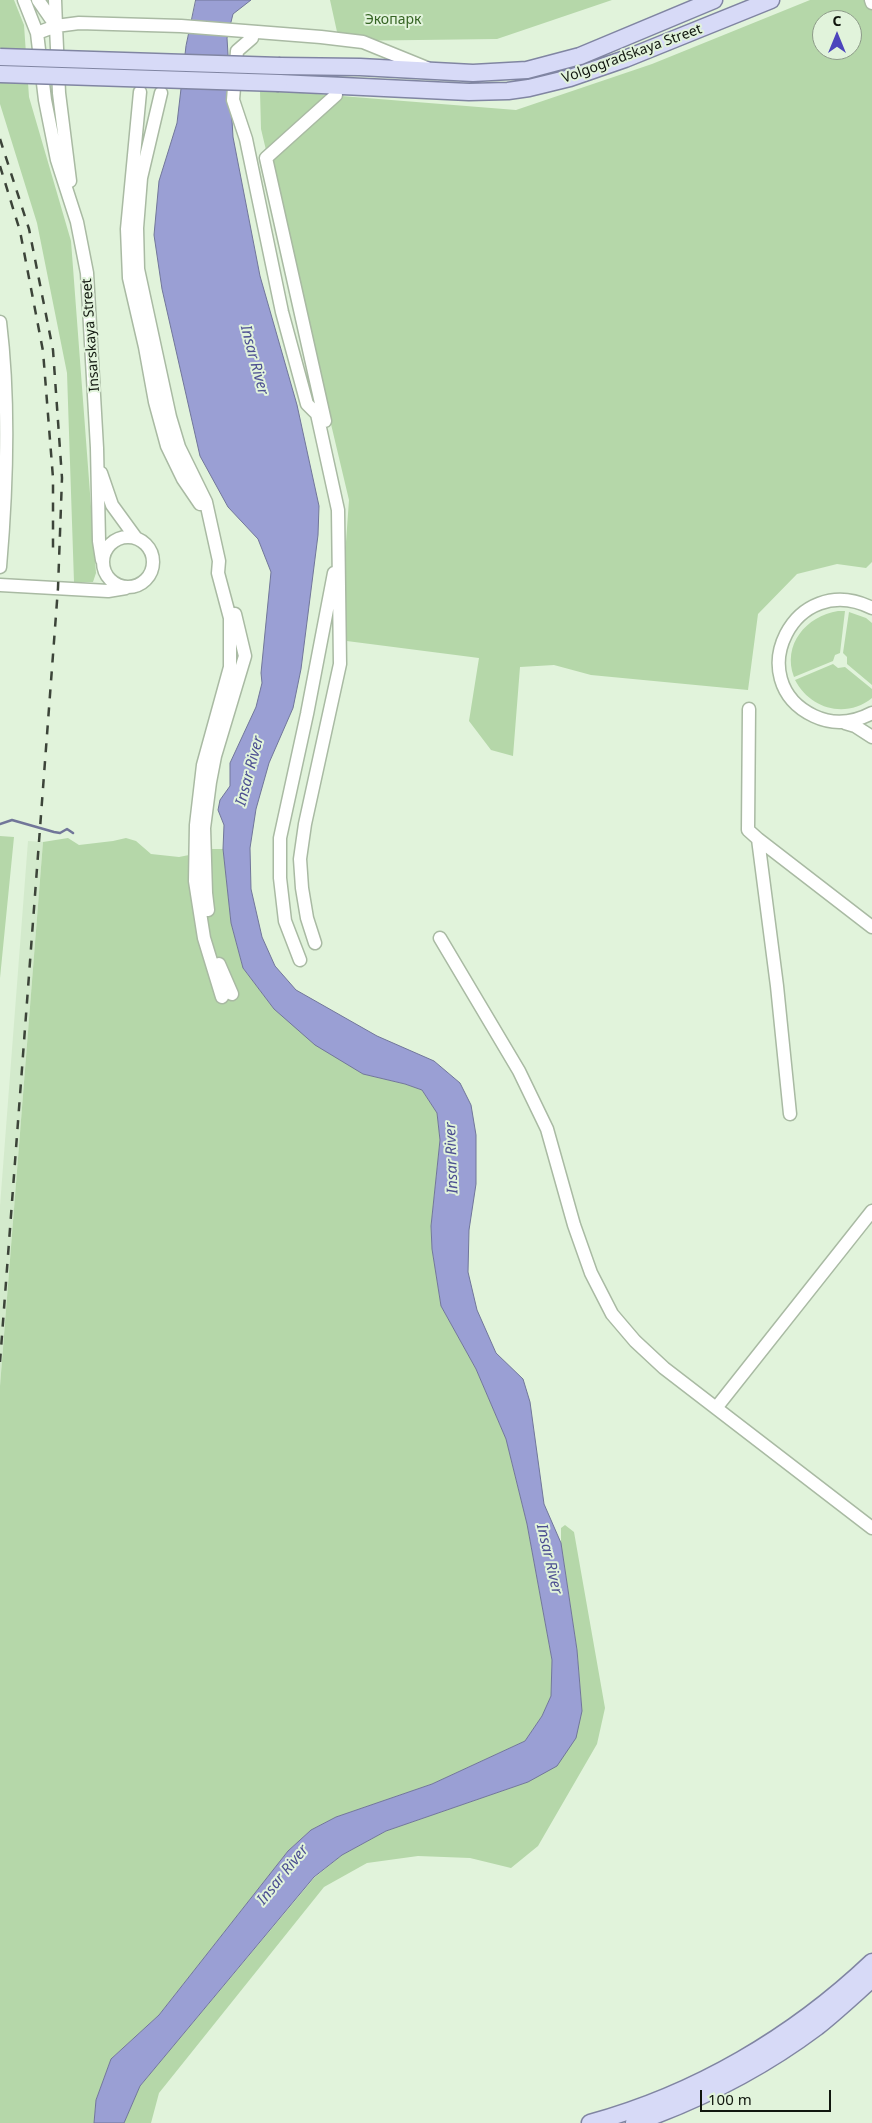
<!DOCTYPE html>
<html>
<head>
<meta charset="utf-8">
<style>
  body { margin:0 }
  #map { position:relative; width:872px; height:2123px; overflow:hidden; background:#e1f3db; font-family:"Noto Sans",sans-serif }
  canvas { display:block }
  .north { position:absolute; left:812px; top:10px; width:50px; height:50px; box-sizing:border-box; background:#e1f3db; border:1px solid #8d9b89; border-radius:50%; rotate:0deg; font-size:14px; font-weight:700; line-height:20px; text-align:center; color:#10160e }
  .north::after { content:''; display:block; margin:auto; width:18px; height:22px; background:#4c45bc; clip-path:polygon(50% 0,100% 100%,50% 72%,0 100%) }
  .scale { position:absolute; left:700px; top:2090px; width:131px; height:22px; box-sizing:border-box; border:2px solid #10160e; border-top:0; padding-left:6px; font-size:15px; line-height:18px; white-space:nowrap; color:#10160e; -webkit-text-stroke:4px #e1f3db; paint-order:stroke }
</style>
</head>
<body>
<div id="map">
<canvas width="872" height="2123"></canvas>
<div class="north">С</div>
<div class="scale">100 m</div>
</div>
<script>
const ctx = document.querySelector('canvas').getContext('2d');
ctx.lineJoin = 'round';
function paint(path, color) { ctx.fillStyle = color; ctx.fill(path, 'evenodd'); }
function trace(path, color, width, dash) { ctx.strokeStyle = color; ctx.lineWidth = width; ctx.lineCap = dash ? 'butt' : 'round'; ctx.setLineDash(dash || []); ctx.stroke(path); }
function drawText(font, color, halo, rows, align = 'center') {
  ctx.font = font + ' "Noto Sans",sans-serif'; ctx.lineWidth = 4; ctx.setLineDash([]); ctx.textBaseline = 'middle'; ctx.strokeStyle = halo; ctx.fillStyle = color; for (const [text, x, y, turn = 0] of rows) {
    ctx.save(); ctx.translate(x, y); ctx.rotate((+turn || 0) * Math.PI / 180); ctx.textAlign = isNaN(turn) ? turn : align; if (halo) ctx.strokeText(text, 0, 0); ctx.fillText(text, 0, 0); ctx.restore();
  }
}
paint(new Path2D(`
  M28,841L43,842L0,1386V1206Z`), '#d3eacc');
paint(new Path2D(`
  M0,0H14L24,25L29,97L71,241L96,573L93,582H74L67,373L37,223L0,104Z
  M330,0H612L497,39L339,41Z
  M810,0H872V562L866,568L837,564L797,574L758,614L748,690L591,675L554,665L520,667L513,756L491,750L469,721L479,658L339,640L349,500L261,129L260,91H279L516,110L652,64ZM822,20H852V50H822Z
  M838,611H845L840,653L835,655L833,661L794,677C782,645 806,616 838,611Z
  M849,612L866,618L872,623V685L847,664V657L843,653Z
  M833,664L838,668L845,667L872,689V698C846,719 810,709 795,680Z
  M0,836L14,837L0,978Z
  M68,838L79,845L113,841L126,838L136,841L151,854L179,857L194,854L205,849H223L231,923L243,968L274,1009L363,1074L405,1084L422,1090L437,1113L440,1140L431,1226L432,1249L441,1306L476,1369L506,1439L527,1524L552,1660L551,1696L542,1716L525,1741L432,1784L336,1817L311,1830L288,1851L159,2015L111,2059L96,2100L94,2123H0V1386L43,842Z
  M565,1525L574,1532L605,1708L597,1744L538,1846L511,1868L470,1858L418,1856L367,1863L324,1887L159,2093L151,2123H124L140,2086L314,1878L342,1855L386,1831L528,1782L582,1711L577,1650L561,1543V1528Z`), '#b5d7a9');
const water = new Path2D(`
  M196,0H251L233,14L227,38L233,137L260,276L297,405L319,506L318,535L301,669L293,708L269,763L256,809L250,848L251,889L262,937L275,966L296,990L377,1036L434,1061L460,1083L471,1105L476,1135V1184L469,1230L468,1272L477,1310L496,1353L523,1379L530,1402L544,1504L561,1543L577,1650L582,1711L576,1738L557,1766L528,1782L386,1831L342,1855L314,1877L140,2086L124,2123H94L96,2100L111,2059L159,2015L288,1851L311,1830L336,1817L432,1784L525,1741L542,1716L551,1696L552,1660L527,1524L506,1439L476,1369L441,1306L432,1249L431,1226L440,1140L437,1113L422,1090L405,1084L363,1074L315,1045L274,1009L243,968L231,923L223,849L224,825L218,810L220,800L230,786V763L256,707L262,683L261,673L271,572L258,539L228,507L200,456L162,289L154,235L159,181L177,123L186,46Z`);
paint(water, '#9a9fd4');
trace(water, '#717699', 1);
trace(new Path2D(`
  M0,824L12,820L54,832L60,833L67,829L73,833`), '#717699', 2.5);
const minor = new Path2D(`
  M24,0L37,33L45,100L57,160L77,222L87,273L97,448L99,541L102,560
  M38,0L56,26L59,93L70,181
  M55,0L56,26
  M871,0L872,3
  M37,33L56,26L79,23L181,26L321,37L363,42L427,68
  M252,38L237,51L233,100L246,139L282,312L307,404L317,414L338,510L340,664L305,824L300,859L302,888L307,918L315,943
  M140,92L127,229L129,278L145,347L155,402L167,446L183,479L200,504
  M161,93L141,178L137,228L138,269L170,417L179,447L206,502L219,561L218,573L230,618V667L203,765L196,825L195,881L204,938L222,997
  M0,322C10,403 7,486 0,567
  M325,421L266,158L336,95
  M101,473L112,505L136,538
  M103 562a25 25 0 1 1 50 0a25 25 0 1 1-50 0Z
  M0,585L108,591L126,588
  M872,608C794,569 740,681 814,716C833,725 853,723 872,713
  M749,709L748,830L758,839L777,986L790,1114
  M845,723L855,726L872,737
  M758,839L872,927
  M208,910L206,893L204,828L210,782L215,756L245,656L235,614
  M440,938L519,1071L547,1129L574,1225L591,1273L612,1314L635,1341L664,1368L872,1528
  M300,960L285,921L280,878V838L307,714L334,573
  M219,964L232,994
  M716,1408L872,1211`);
const major = new Path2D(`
  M280,66L360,67L473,73L527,70L580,56L714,0
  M279,83L469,92L508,91L529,88L570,78L625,59L771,0
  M590,2123C696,2094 793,2037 872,1962
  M634,2123C700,2100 761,2069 817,2027C836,2012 854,1995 872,1979`);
trace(minor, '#a9baa3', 15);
trace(major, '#8085a2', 19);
trace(minor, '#fff', 12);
trace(major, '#d7daf7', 16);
trace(new Path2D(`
  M0,139L29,229L53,350L62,478L58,588L0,1362
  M0,166L20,231L43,351L53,478V551`), '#3c4439', 2.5, [9, 9]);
const majorBridge = new Path2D(`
  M0,57L280,66
  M0,74L279,83`);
trace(majorBridge, '#8085a2', 19, []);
trace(majorBridge, '#d7daf7', 16);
drawText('14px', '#366424', '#e1f3db', [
  ["Экопарк",393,20]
]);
drawText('14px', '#10160e', '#e1f3db', [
  ["Volgogradskaya Street",632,54,-20],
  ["Insarskaya Street",91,335,-94]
]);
drawText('italic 15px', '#4c4f91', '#e1f3db', [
  ["Insar River",254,360,75],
  ["Insar River",250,771,-75],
  ["Insar River",452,1158,-92],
  ["Insar River",549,1559,77],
  ["Insar River",283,1875,-51]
]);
</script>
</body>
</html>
